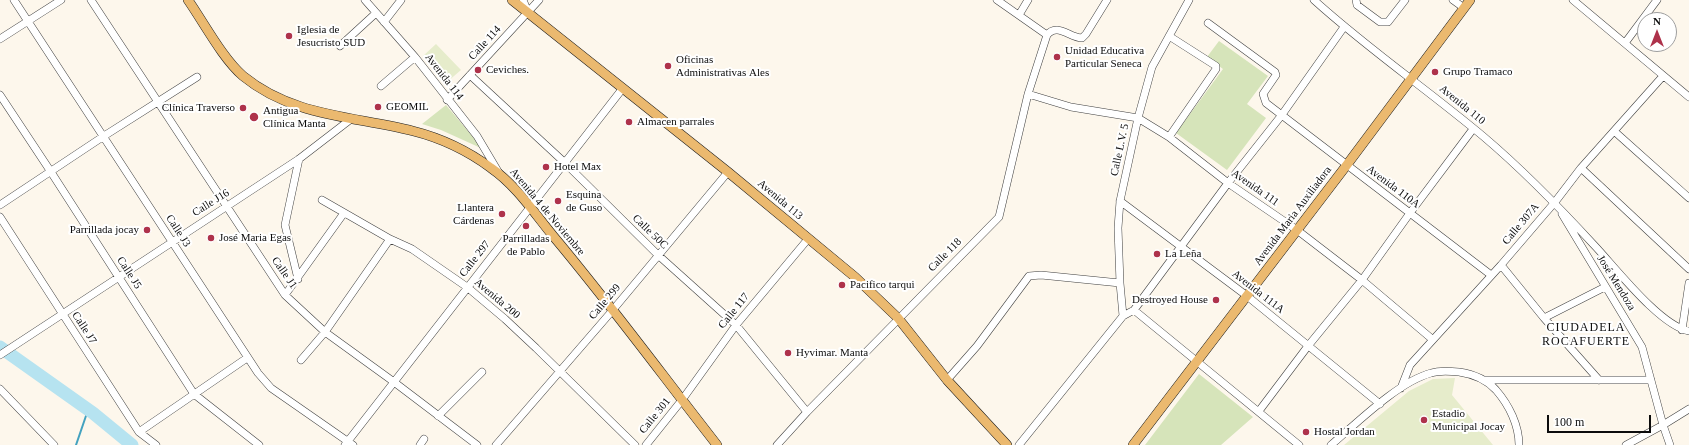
<!DOCTYPE html>
<html>
<head>
<meta charset="utf-8">
<style>
  body { margin:0 }
  #map { position:relative; width:1689px; height:445px; overflow:hidden; background:#fdf7ec; font-family:"Times New Roman",serif }
  canvas { display:block }
  .north { position:absolute; left:1637px; top:12px; width:40px; height:40px; box-sizing:border-box; background:#fff; border:1px solid #9e9e9e; border-radius:50%; rotate:0deg; font-size:11px; font-weight:700; line-height:16px; text-align:center; color:#0c0c0c }
  .north::after { content:''; display:block; margin:auto; width:14px; height:18px; background:#ae324b; clip-path:polygon(50% 0,100% 100%,50% 72%,0 100%) }
  .scale { position:absolute; left:1547px; top:415px; width:104px; height:18px; box-sizing:border-box; border:2px solid #0c0c0c; border-top:0; padding-left:5px; font-size:12px; line-height:14px; white-space:nowrap; color:#0c0c0c; -webkit-text-stroke:3px #fff; paint-order:stroke }
</style>
</head>
<body>
<div id="map">
<canvas width="1689" height="445"></canvas>
<div class="north">N</div>
<div class="scale">100 m</div>
</div>
<script>
const ctx = document.querySelector('canvas').getContext('2d');
ctx.lineJoin = 'round';
function paint(path, color) { ctx.fillStyle = color; ctx.fill(path, 'evenodd'); }
function trace(path, color, width, dash) { ctx.strokeStyle = color; ctx.lineWidth = width; ctx.lineCap = dash ? 'butt' : 'round'; ctx.setLineDash(dash || []); ctx.stroke(path); }
function drawText(font, color, halo, rows, align = 'center') {
  ctx.font = font + ' "Times New Roman",serif'; ctx.lineWidth = 4; ctx.setLineDash([]); ctx.textBaseline = 'middle'; ctx.strokeStyle = halo; ctx.fillStyle = color; for (const [text, x, y, turn = 0] of rows) {
    ctx.save(); ctx.translate(x, y); ctx.rotate((+turn || 0) * Math.PI / 180); ctx.textAlign = isNaN(turn) ? turn : align; if (halo) ctx.strokeText(text, 0, 0); ctx.fillText(text, 0, 0); ctx.restore();
  }
}
paint(new Path2D(`
  M1219,41L1268,76L1247,104L1266,118L1227,170L1176,133L1223,69L1207,57Z
  M446,105L483,149L441,130L422,124Z
  M1199,374L1253,417L1221,445H1145Z`), '#d6e4ba');
paint(new Path2D(`
  M436,44L461,70L447,82L423,56Z
  M1455,378L1452,395L1493,445H1344L1409,391L1433,379Z`), '#e6eccb');
trace(new Path2D(`
  M76,445L88,410`), '#44a2bf', 2);
trace(new Path2D(`
  M0,347L93,413L132,445`), '#b6e3f0', 13);
const minor = new Path2D(`
  M14,0L258,373L271,388L353,445
  M91,0L285,295L325,332L394,382L477,445
  M365,0L415,57L477,136L499,173
  M523,0L528,12
  M997,0L1047,35
  M1314,0C1368,49 1428,90 1484,137C1523,170 1559,207 1594,245C1615,267 1660,326 1689,331
  M1356,0L1357,5L1380,22H1388L1405,0
  M1453,0L1464,8
  M1573,0L1689,97
  M1019,15L1028,0
  M384,22L401,0
  M1208,23L1275,72L1276,75L1263,94L1266,103L1491,275
  M1169,36L1216,66V69L1169,137
  M0,39L61,0
  M1625,43L1657,0
  M340,46L376,13
  M470,75L564,162L658,255L736,325L807,412
  M381,86L415,57
  M1028,94L1071,107L1138,118L1169,137L1228,183L1297,230L1362,280L1432,339
  M0,95L51,172L194,394L259,445
  M447,100L539,0
  M1614,131L1689,198
  M1581,168L1689,269
  M322,200L390,239L412,249L467,287L505,319L536,348L635,445
  M1120,201L1247,296L1380,404
  M0,205L104,136L197,77
  M1562,214L1642,347L1663,425L1626,445
  M0,217L139,432L156,445
  M1501,265L1544,318L1599,380
  M298,279L285,225L299,159
  M285,295L344,213
  M1134,310L1299,445
  M1123,316L1120,283L1118,228L1120,201L1138,118L1152,67L1189,0
  M1544,318L1605,287
  M1682,330L1689,283
  M0,355L299,159L351,119
  M301,360L325,332L390,239
  M947,380L977,346L1029,276L1041,275L1120,283
  M1484,380H1651
  M1401,388L1410,365L1501,265L1555,202L1581,168L1663,76
  M0,389L54,445
  M1259,411L1308,346L1362,280L1410,213L1473,129
  M438,416L482,372
  M139,432L247,358
  M345,445L623,88
  M420,445L424,439
  M496,445L612,311L728,172
  M646,445L682,400L736,325L808,239
  M777,445L807,412L999,217L1028,94L1047,35C1057,22 1070,38 1082,38L1086,34L1107,0
  M1019,445L1123,316L1134,310L1228,183L1281,116L1344,27
  M1331,445C1357,423 1398,382 1431,373C1440,370 1450,371 1459,372C1473,374 1486,379 1496,390C1509,405 1519,425 1519,445
  M1670,445L1663,425L1689,409`);
const major = new Path2D(`
  M188,0C204,23 223,59 243,76C293,117 354,116 413,131C441,138 468,151 491,168C516,185 535,214 554,237C611,305 663,376 717,445
  M512,0L728,172L855,277L898,318L947,380L1007,445
  M1133,445L1346,166L1470,0`);
trace(minor, '#3f3f3f', 8);
trace(major, '#1d1d1d', 10);
trace(minor, '#fff', 7);
trace(major, '#ebb96f', 9);
for (const [x, y, r, color] of [
  [289,36,4,"#ae324b"],
  [1057,57,4,"#ae324b"],
  [668,66,4,"#ae324b"],
  [478,70,4,"#ae324b"],
  [1435,72,4,"#ae324b"],
  [378,107,4,"#ae324b"],
  [243,108,4,"#ae324b"],
  [254,117,5,"#ae324b"],
  [629,122,4,"#ae324b"],
  [546,167,4,"#ae324b"],
  [558,201,4,"#ae324b"],
  [502,214,4,"#ae324b"],
  [526,226,4,"#ae324b"],
  [147,230,4,"#ae324b"],
  [211,238,4,"#ae324b"],
  [1157,254,4,"#ae324b"],
  [842,285,4,"#ae324b"],
  [1216,300,4,"#ae324b"],
  [788,353,4,"#ae324b"],
  [1424,420,4,"#ae324b"],
  [1306,432,4,"#ae324b"]
]) { const dot = new Path2D(); dot.arc(x, y, r, 0, 2 * Math.PI); ctx.fillStyle = color; ctx.fill(dot); trace(dot, '#fff', 1.5); }
drawText('11px', '#0c0c0c', '#fff', [
  ["Iglesia de",297,30],
  ["Jesucristo SUD",297,43],
  ["Unidad Educativa",1065,51],
  ["Particular Seneca",1065,64],
  ["Oficinas",676,60],
  ["Administrativas Ales",676,73],
  ["Ceviches.",486,70],
  ["Grupo Tramaco",1443,72],
  ["GEOMIL",386,107],
  ["Clínica Traverso",235,108,"right"],
  ["Antigua",263,111],
  ["Clínica Manta",263,124],
  ["Almacen parrales",637,122],
  ["Hotel Max",554,167],
  ["Esquina",566,195],
  ["de Guso",566,208],
  ["Llantera",494,208,"right"],
  ["Cárdenas",494,221,"right"],
  ["Parrillada jocay",139,230,"right"],
  ["José Maria Egas",219,238],
  ["Parrilladas",526,239,"center"],
  ["de Pablo",526,252,"center"],
  ["La Leña",1165,254],
  ["Pacifico tarqui",850,285],
  ["Destroyed House",1208,300,"right"],
  ["Hyvimar. Manta",796,353],
  ["Estadio",1432,414],
  ["Municipal Jocay",1432,427],
  ["Hostal Jordan",1314,432]
], 'left');
drawText('11px', '#0c0c0c', '#fff', [
  ["Calle 114",485,43,-48],
  ["Avenida 114",444,77,52],
  ["Avenida 110",1462,105,39],
  ["Calle L.V. 5",1120,150,-78],
  ["Avenida 110A",1393,187,37],
  ["Avenida 111",1255,188,35],
  ["Avenida 113",780,200,40],
  ["Calle J16",211,203,-32],
  ["Avenida 4 de Noviembre",547,212,50],
  ["Avenida Maria Auxiliadora",1293,216,-53],
  ["Calle 307A",1521,224,-50],
  ["Calle J3",178,231,57],
  ["Calle 50C",650,232,44],
  ["Calle 118",945,255,-45],
  ["Calle 297",475,259,-52],
  ["Calle J5",129,273,57],
  ["Calle J1",284,273,55],
  ["José Mendoza",1616,283,58],
  ["Avenida 111A",1258,292,38],
  ["Avenida 200",497,299,40],
  ["Calle 299",605,302,-50],
  ["Calle 117",734,311,-51],
  ["Calle J7",84,328,57],
  ["Calle 301",655,416,-51]
]);
ctx.letterSpacing = '1px';
drawText('12px', '#0c0c0c', '#fff', [
  ["CIUDADELA",1586,328],
  ["ROCAFUERTE",1586,342]
]);
ctx.letterSpacing = '0px';
</script>
</body>
</html>
